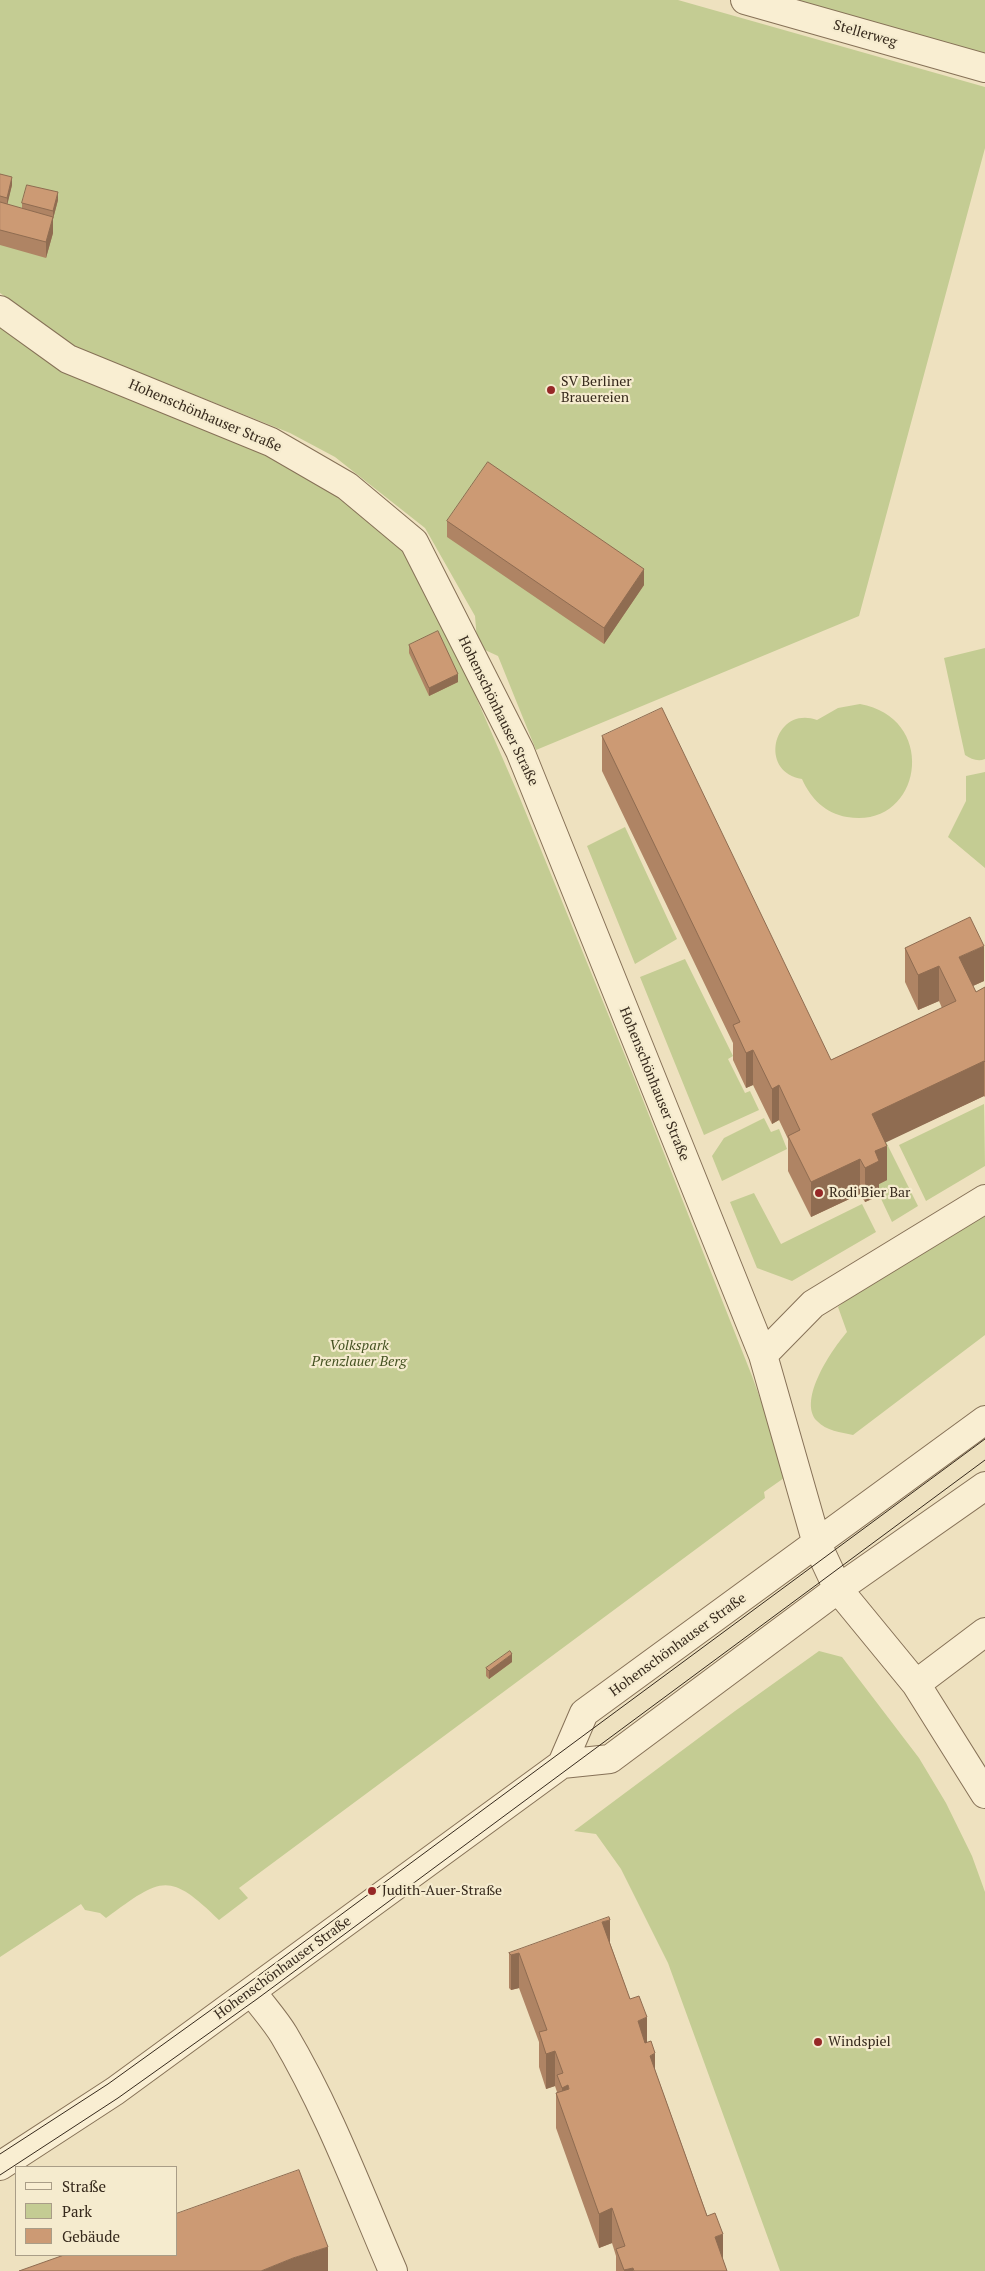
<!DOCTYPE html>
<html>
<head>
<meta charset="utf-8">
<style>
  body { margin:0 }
  #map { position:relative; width:985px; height:2271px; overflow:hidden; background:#eee1bf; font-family:"PT Serif",serif }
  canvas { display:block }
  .legend { position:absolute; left:15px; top:2166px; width:162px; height:90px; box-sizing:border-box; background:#f5ebce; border:1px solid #a99d87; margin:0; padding:6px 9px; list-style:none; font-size:15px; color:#36291c }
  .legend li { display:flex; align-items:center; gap:10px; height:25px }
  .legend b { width:25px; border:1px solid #a99d87 }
</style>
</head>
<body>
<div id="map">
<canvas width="985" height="2271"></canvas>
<ul class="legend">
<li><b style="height:6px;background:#f9eed2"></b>Straße</li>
<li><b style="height:14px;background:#c4cc93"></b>Park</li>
<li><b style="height:14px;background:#cc9a74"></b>Gebäude</li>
</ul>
</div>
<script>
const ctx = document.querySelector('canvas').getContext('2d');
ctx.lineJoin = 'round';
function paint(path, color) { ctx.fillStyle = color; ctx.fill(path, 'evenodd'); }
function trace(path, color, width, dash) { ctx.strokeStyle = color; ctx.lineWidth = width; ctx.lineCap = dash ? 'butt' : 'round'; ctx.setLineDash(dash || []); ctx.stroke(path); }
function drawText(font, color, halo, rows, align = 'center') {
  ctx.font = font + ' "PT Serif",serif'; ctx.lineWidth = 4.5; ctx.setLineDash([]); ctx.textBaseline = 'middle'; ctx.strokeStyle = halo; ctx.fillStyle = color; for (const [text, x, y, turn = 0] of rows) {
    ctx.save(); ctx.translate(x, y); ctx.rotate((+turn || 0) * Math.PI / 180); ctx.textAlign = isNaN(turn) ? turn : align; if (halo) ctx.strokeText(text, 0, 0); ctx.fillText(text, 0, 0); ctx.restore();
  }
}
paint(new Path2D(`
  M0,0H678L985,87V148L859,616L536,750L498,656L485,650L477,640L475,616L425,528L335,457L290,433L75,347L0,293Z
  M776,0H985V59Z
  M0,326L256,446L341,497L395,541L409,558L466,674L519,796L637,1085L752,1376L770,1426L784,1478L764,1492L765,1498L239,1888L248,1898L219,1920C168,1870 161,1878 106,1918L100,1913L85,1910L81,1904L0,1957Z
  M985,648V759C978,762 971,759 965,755L944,658Z
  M860,704C940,718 922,830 847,817C825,813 811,799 802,779C757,772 774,705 817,720L838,708Z
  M985,772V868L948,837L966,801V776Z
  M625,827L677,939L635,964L587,846Z
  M685,959L733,1056L728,1059L745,1093L750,1091L759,1110L704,1135L640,977Z
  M984,1104L985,1166L926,1201L899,1145Z
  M764,1118L771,1132L779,1129L787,1149L722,1181L712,1156L724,1138Z
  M886,1142L918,1206L892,1222L875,1186L872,1149Z
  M754,1193L781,1244L862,1204L876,1232L792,1281L757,1268L730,1202Z
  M985,1215V1335L853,1435C841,1432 826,1431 817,1421C797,1400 833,1348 847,1332L838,1307L851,1296Z
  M819,1651L842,1657L919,1758L946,1803L972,1856L985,1892V2271H780L668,1963L621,1869L596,1834L574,1831L735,1711Z`), '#c4cc93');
const minor = new Path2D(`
  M745,0L985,68
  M0,310L68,359L271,442L347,486L414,542L520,751L763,1355L817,1544L838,1589L916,1684L985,1794
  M763,1355L813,1304L985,1199
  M916,1684L985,1632
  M562,1764L610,1759L838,1589L985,1486
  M252,1992C262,2006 275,2020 284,2035C329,2111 358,2190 393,2271
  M0,2166L115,2091L562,1764L584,1713L985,1420`);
trace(minor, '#867157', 30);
trace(minor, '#f9eed2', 28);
trace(new Path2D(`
  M0,2154L108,2084L247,1984L985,1439
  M0,2175L118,2098L257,1999L985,1460`), '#36291c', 1);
paint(new Path2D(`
  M0,174L12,185L7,204L22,209V203L58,200L53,219V233L46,258L0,245Z
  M447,521L644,585L604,644L447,537Z
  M409,645L458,682L429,696L409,653Z
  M602,736L831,1060L942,1008L939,1001L918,1010L905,982V948L984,981L973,986L976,992L985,987V1097L984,1096L885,1142L887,1180L879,1184V1196L865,1202L860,1194L811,1217L788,1171V1139L779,1120L772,1124L753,1085L746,1088L733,1060V1043L602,771Z
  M512,1662L489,1679L486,1676V1668Z
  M610,1943L630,1999L647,2042L655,2070L727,2271H616V2256L612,2243L599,2248L556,2128V2093H557V2092L555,2086L546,2089L539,2067V2042L519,1988L511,1990L509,1988V1953Z`), '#af8464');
paint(new Path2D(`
  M12,177V185L7,206V198Z
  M58,192V200L53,219V211Z
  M53,217V233L46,258V242Z
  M644,569V585L604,644V628Z
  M458,674V682L429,696V688Z
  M984,946V981L959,992V957Z
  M939,966V1001L918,1010V975Z
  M753,1050V1085L746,1088V1053Z
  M984,1061V1096L872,1149V1114Z
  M779,1085V1120L772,1124V1089Z
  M887,1146V1180L879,1184V1196L865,1202V1168L875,1151Z
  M860,1159V1194L811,1217V1182Z
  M512,1654V1662L489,1679V1671Z
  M610,1920V1955L602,1922Z
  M519,1953V1988L511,1990V1955Z
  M647,2017V2052L638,2021Z
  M555,2051V2086L546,2089V2054Z
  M655,2053V2088L650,2056Z
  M568,2085V2120L562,2111V2088Z
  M612,2208V2243L599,2248V2214Z
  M723,2234V2269L715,2237Z
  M328,2247V2271H261L293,2258Z
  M633,2268V2271H624V2270Z`), '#8f6c51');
const building = new Path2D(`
  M0,174L12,177L7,198L0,196Z
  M27,185L58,192L53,211L22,203Z
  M0,202L53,217L46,242L0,230Z
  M488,462L644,569L604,628L447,521Z
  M438,631L458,674L429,688L409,645Z
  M662,708L831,1060L956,1001L939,966L918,975L905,948L970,917L984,946L959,957L976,992L985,987V1062L984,1061L872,1114L887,1146L875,1151L879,1161L865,1168L860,1159L811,1182L788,1136L800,1130L779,1085L772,1089L753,1050L746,1053L733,1025L740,1022L602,736Z
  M510,1651L512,1654L489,1671L486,1668Z
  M609,1917L610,1920L602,1922L630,1999L639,1996L647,2017L638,2021L645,2043L651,2041L655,2053L650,2056L707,2216L715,2213L723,2234L715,2237L727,2271H634L633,2268L624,2270L616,2249L625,2246L612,2208L599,2214L556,2093L569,2089L568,2085L562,2088L557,2075L563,2073L555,2051L546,2054L539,2032L547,2030L519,1953L511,1955L509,1953Z
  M299,2170L328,2247L293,2258L261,2271H19L64,2255H176V2214Z`);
paint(building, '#cc9a74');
trace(building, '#8f6c51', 1);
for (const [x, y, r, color] of [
  [551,390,5,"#962827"],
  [819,1193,5,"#962827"],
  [372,1891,5,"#962827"],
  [818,2042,5,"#962827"]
]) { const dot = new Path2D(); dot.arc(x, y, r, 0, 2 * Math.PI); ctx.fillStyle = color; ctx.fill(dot); trace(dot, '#f5ebce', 2); }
drawText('14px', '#36291c', '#f5ebce', [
  ["Stellerweg",865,34,16],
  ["Hohenschönhauser Straße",205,416,23],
  ["Hohenschönhauser Straße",498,711,64],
  ["Hohenschönhauser Straße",654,1084,68],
  ["Hohenschönhauser Straße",678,1645,-36],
  ["Hohenschönhauser Straße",283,1968,-36]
]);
drawText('14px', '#36291c', '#f5ebce', [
  ["SV Berliner",561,382],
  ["Brauereien",561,398],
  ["Rodi Bier Bar",829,1193],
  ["Judith-Auer-Straße",382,1891],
  ["Windspiel",828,2042]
], 'left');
drawText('italic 14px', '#455222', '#f5ebce', [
  ["Volkspark",359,1346],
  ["Prenzlauer Berg",359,1362]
]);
</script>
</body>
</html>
